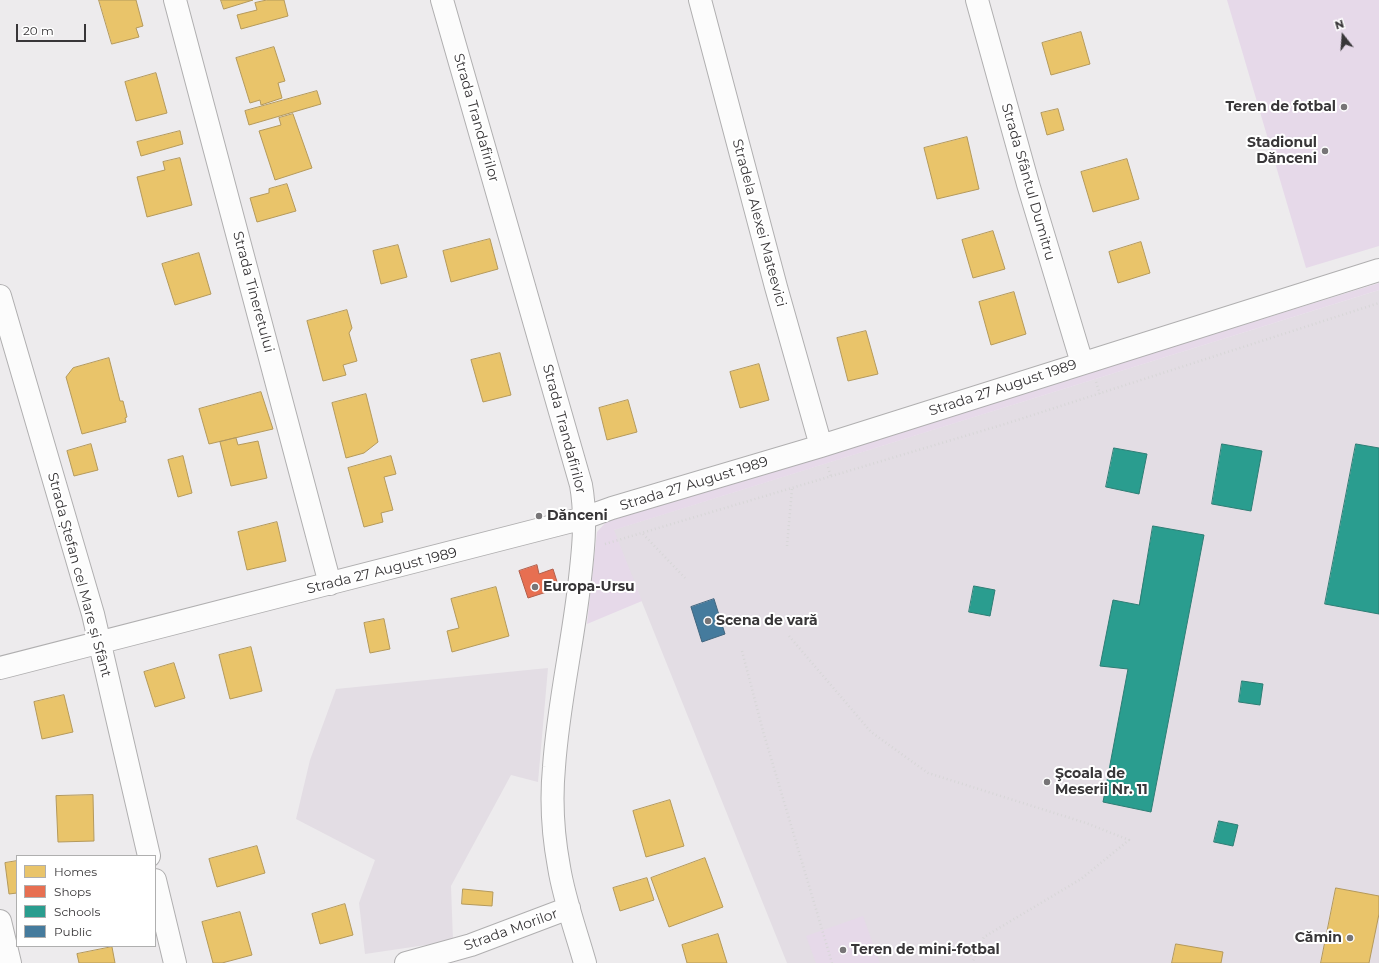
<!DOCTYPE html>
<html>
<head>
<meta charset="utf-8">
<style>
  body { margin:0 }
  #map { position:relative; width:1379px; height:963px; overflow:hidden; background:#edebed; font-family:Montserrat,sans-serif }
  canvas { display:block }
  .legend { position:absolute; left:16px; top:855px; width:140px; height:92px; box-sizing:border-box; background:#fff; border:1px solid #afafaf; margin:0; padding:5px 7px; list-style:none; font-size:12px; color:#383638 }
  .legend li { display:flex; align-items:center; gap:8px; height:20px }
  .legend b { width:20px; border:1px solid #afafaf }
  .north { position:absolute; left:1323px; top:16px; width:40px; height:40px; -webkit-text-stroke:3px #fff; paint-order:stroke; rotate:343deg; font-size:11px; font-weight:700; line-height:16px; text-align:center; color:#383638 }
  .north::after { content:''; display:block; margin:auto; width:14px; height:18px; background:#383638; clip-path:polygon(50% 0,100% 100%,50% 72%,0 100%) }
  .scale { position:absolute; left:16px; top:24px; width:70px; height:18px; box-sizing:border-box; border:2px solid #383638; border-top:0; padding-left:5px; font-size:12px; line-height:14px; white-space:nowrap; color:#383638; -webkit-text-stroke:3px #fff; paint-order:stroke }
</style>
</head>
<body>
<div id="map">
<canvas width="1379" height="963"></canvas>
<ul class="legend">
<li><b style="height:11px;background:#e9c46a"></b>Homes</li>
<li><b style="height:11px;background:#e76f51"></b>Shops</li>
<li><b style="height:11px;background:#2a9d8f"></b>Schools</li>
<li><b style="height:11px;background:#457b9d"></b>Public</li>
</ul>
<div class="north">N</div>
<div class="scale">20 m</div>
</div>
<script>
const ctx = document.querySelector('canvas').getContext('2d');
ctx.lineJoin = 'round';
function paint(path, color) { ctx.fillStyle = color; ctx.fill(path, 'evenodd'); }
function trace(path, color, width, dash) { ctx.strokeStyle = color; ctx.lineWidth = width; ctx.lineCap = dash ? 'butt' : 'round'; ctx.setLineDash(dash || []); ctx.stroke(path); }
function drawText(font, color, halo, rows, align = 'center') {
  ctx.font = font + ' Montserrat,sans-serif'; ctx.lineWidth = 4; ctx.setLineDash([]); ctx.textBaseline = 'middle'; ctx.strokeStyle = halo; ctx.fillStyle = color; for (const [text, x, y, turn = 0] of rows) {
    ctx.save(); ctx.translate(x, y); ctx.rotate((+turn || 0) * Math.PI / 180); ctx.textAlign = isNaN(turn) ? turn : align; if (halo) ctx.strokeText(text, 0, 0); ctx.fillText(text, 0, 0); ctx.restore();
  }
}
paint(new Path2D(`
  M1379,290V963H787L613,530Z
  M548,668L538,782L511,775L451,886L453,941L365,954L359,903L375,860L296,819L310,760L336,689Z`), '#e3dde4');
paint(new Path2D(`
  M1227,0H1379V246L1306,268Z
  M1379,283V290L614,530L642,601L587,624L597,532L606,522Z
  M863,916L880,963H816L806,936Z`), '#e6d9e9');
const homes = new Path2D(`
  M99,0H136L143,26L136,28L139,37L112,44Z
  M221,0H253L224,9Z
  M267,0H284L288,16L241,29L237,15L257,10L255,3Z
  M1081,32L1090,64L1051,75L1042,43Z
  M274,47L285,81L278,83L282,98L261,105L260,100L250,103L236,58Z
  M156,73L167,113L136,121L125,82Z
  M317,91L321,104L249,125L245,111Z
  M1058,109L1064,130L1047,135L1041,113Z
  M293,114L312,168L275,180L259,131L281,125L279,118Z
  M180,131L183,144L141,156L137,142Z
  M967,137L979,189L937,199L924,148Z
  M180,158L192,205L147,217L137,177L165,170L163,162Z
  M1127,159L1139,199L1093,212L1081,172Z
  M287,184L296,211L257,222L250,198L269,193V189Z
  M993,231L1005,269L973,278L962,240Z
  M490,239L498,269L451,282L443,251Z
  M1141,242L1150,273L1118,283L1109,252Z
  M398,245L407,277L381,284L373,251Z
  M199,253L211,294L175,305L162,264Z
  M1014,292L1026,334L991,345L979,302Z
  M347,310L352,328L349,333L357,361L343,365L346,375L323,381L307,321Z
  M866,331L878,374L848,381L837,338Z
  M500,353L511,395L483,402L471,360Z
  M109,358L120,401H123L127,417L125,418L126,422L82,434L66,377L73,368Z
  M759,364L769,400L740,408L730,372Z
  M261,392L273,429L209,444L199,409Z
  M366,394L378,442L364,453L346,458L332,403Z
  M628,400L637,432L607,440L599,408Z
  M236,438L238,445L258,441L267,478L231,486L220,442Z
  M91,444L98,470L74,476L67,451Z
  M183,456L192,493L178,497L168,460Z
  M391,456L396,474L384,477L393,510L381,513L383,522L364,527L348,468Z
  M277,522L286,561L247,570L238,532Z
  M496,587L509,636L452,652L447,631L459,628L451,599Z
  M384,619L390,649L370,653L364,623Z
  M251,647L262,691L230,699L219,655Z
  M174,663L185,698L155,707L144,672Z
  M64,695L73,732L42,739L34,702Z
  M93,795L94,841L58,842L56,796Z
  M670,800L684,846L646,857L633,811Z
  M257,846L265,873L217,887L209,859Z
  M705,858L723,907L669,927L651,878Z
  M17,861V893L9,894L5,863Z
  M647,878L654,900L620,911L613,888Z
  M1336,888L1379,896V914L1369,963H1321Z
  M463,889L493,892L492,906L462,904Z
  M345,904L353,935L320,944L312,914Z
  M240,912L252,955L222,963H213L202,922Z
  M718,934L727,963H687L682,945Z
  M1176,944L1223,952L1221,963H1172Z
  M112,947L115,963H79L77,954Z`);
paint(homes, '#e9c46a');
trace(homes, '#b4995b', 1);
const shops = new Path2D(`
  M537,565L539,574L553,569L559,588L528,598L519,571Z`);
paint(shops, '#e76f51');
trace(shops, '#b25e4a', 1);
const schools = new Path2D(`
  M1222,444L1262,451L1251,511L1212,504Z
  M1356,444L1379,448V614L1325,604Z
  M1114,448L1147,454L1139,494L1106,487Z
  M1153,526L1204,535L1151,812L1103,802L1128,669L1100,666L1113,600L1139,605Z
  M974,586L995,590L990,616L969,612Z
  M1242,681L1263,684L1260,705L1239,702Z
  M1219,821L1238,825L1233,846L1214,842Z`);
paint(schools, '#2a9d8f');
trace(schools, '#2e7e75', 1);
const public = new Path2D(`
  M714,599L725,634L702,642L691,607Z`);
paint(public, '#457b9d');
trace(public, '#41667f', 1);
const street = new Path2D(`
  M175,0L330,584
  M442,0L581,485C587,519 583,553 579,587C572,647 558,707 554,767C551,799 553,835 559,867C564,899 576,931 585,963
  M700,0L776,287L821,446
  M977,0L1028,184L1082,363
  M0,296L93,614L149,856
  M0,668L584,518L612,508L821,446L1379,270
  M155,880L175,963
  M0,921L10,963
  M406,963L471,945L569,908`);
trace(street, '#b0afb0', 24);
trace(new Path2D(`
  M1096,382L1100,394
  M828,467L831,477
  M643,534L685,578
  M605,544L1005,424L1379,303
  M787,546L792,489
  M789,636L871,732L928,773L1086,823L1129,840L1081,879L984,937L972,963
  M742,651L763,731L832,963`), '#d7d6d7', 2.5, [1, 3]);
trace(street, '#fcfcfc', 22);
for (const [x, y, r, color] of [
  [1344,107,4,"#777577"],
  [1325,151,4,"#777577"],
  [539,516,4,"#777577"],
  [535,587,4,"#777577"],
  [708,621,4,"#777577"],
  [1047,782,4,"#777577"],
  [1350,938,4,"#777577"],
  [843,950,4,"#777577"]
]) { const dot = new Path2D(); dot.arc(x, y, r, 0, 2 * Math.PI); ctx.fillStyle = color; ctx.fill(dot); trace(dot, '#fff', 1.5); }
drawText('bold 14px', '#383638', '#fff', [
  ["Teren de fotbal",1336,107,"right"],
  ["Stadionul",1317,143,"right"],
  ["Dănceni",1317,159,"right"],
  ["Dănceni",547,516],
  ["Europa-Ursu",543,587],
  ["Scena de vară",716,621],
  ["Şcoala de",1055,774],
  ["Meserii Nr. 11",1055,790],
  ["Cămin",1342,938,"right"],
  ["Teren de mini-fotbal",851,950]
], 'left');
drawText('14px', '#383638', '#fff', [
  ["Strada Trandafirilor",476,118,74],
  ["Strada Sfântul Dumitru",1028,182,74],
  ["Stradela Alexei Mateevici",759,223,75],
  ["Strada Tineretului",253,292,75],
  ["Strada 27 August 1989",1003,388,-18],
  ["Strada Trandafirilor",564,429,75],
  ["Strada 27 August 1989",694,484,-17],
  ["Strada 27 August 1989",382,571,-14],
  ["Strada Ștefan cel Mare și Sfânt",79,575,75],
  ["Strada Morilor",511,930,-20]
]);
</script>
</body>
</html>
